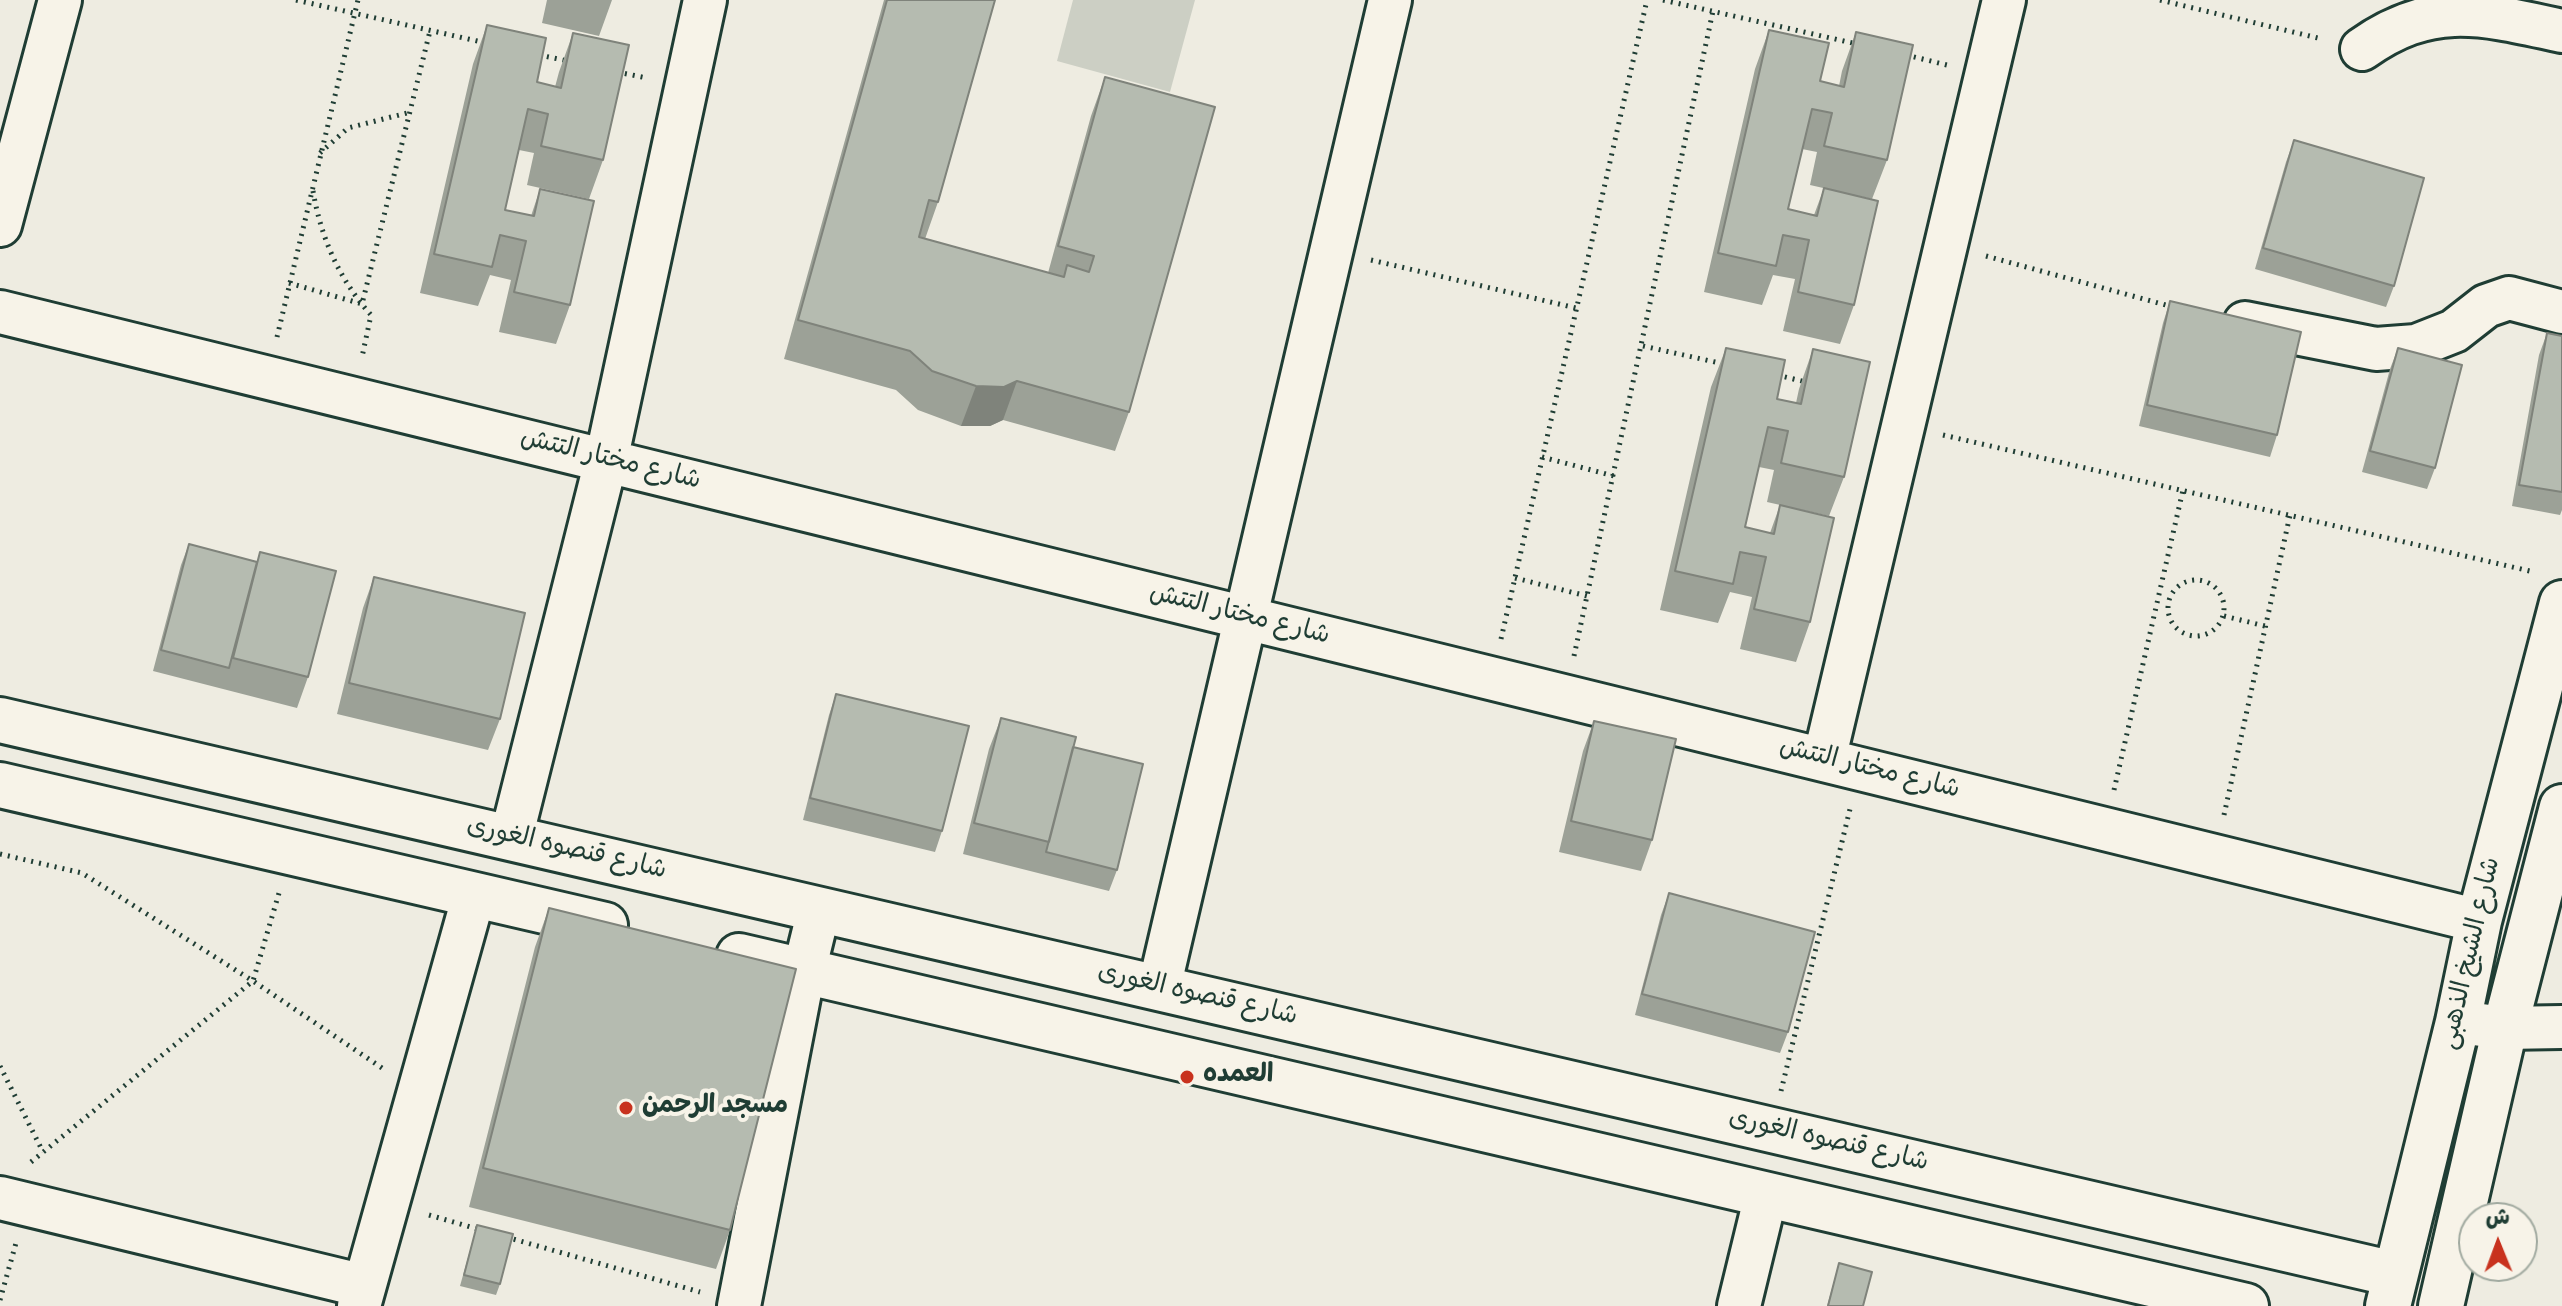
<!DOCTYPE html>
<html>
<head>
<meta charset="utf-8">
<style>
  body { margin:0 }
  #map { position:relative; width:2562px; height:1306px; overflow:hidden; background:#eeece1; font-family:Dekko,"Playpen Sans Arabic",sans-serif }
  canvas { display:block }
  .north { position:absolute; left:2458px; top:1202px; width:80px; height:80px; box-sizing:border-box; background:#f7f3e8; border:2px solid #a1aaa0; border-radius:50%; rotate:359deg; font-size:22px; font-weight:700; line-height:32px; text-align:center; color:#1f3d34 }
  .north::after { content:''; display:block; margin:auto; width:28px; height:36px; background:#c8321e; clip-path:polygon(50% 0,100% 100%,50% 72%,0 100%) }
</style>
</head>
<body>
<div id="map">
<canvas width="2562" height="1306"></canvas>
<div class="north">ش</div>
</div>
<script>
const ctx = document.querySelector('canvas').getContext('2d');
ctx.lineJoin = 'round';
function paint(path, color) { ctx.fillStyle = color; ctx.fill(path, 'evenodd'); }
function trace(path, color, width, dash) { ctx.strokeStyle = color; ctx.lineWidth = width; ctx.lineCap = dash ? 'butt' : 'round'; ctx.setLineDash(dash || []); ctx.stroke(path); }
function drawText(font, color, halo, rows, align = 'center') {
  ctx.font = font + ' Dekko,"Playpen Sans Arabic",sans-serif'; ctx.lineWidth = 8; ctx.setLineDash([]); ctx.textBaseline = 'middle'; ctx.strokeStyle = halo; ctx.fillStyle = color; for (const [text, x, y, turn = 0] of rows) {
    ctx.save(); ctx.translate(x, y); ctx.rotate((+turn || 0) * Math.PI / 180); ctx.textAlign = isNaN(turn) ? turn : align; if (halo) ctx.strokeText(text, 0, 0); ctx.fillText(text, 0, 0); ctx.restore();
  }
}
paint(new Path2D(`
  M1073,0H1195L1170,92L1057,61Z`), '#cccfc4');
const minor = new Path2D(`
  M2362,49C2431,0 2480,13 2562,31
  M0,225L60,0
  M0,312L2479,921
  M2245,323L2376,349L2416,346L2454,331L2486,306L2509,298L2562,312
  M1824,760L2004,0
  M511,838L606,461L705,0
  M1159,988L1390,0
  M2458,1022L2505,1028L2562,1027
  M0,1198L364,1286
  M359,1306L474,895
  M739,1306L804,971L819,910
  M1739,1306L1766,1195`);
const tertiary = new Path2D(`
  M0,720L2394,1274
  M0,785L605,925
  M739,956L2246,1306
  M2388,1306L2458,1022L2479,921L2562,603
  M2441,1306L2505,1028L2562,807`);
trace(minor, '#1f3d34', 48);
trace(tertiary, '#1f3d34', 50);
trace(new Path2D(`
  M296,0L486,43
  M1663,0L1857,44
  M2160,0L2322,39
  M539,55L568,61
  M1906,55L1947,65
  M617,72L647,78
  M320,153L348,128L407,113
  M313,191C321,238 339,279 371,315L362,357
  M1986,256L2173,307
  M1371,260L1576,308
  M289,283L362,304L430,31
  M277,337L358,0
  M1643,346L1724,364
  M1777,375L1806,382
  M1943,435L2534,572
  M1542,457L1614,476
  M1515,578L1587,596
  M2168 608a28 28 0 1 1 56 0a28 28 0 1 1-56 0Z
  M2224,616L2265,626
  M1501,639L1647,0
  M1574,656L1713,11
  M2114,790L2183,490
  M2224,815L2290,515
  M0,854L82,873L253,981L382,1068
  M0,1066L43,1152
  M1781,1091L1850,809
  M31,1162L253,981L279,893
  M429,1215L481,1230
  M506,1237L700,1292
  M0,1300L16,1243`), '#1f3d34', 5, [2, 6]);
trace(minor, '#f7f3e8', 42);
trace(tertiary, '#f7f3e8', 44);
paint(new Path2D(`
  M547,0H612L599,36L542,23Z
  M884,0H995L938,202L925,239L1048,273L1091,116L1105,77L1129,412L1115,451L1003,420L990,426H961L918,410L896,390L784,359Z
  M487,25L537,82L555,87L559,72L573,33L603,160L589,199L527,185L534,153L519,150L505,210L531,216L540,189L570,305L556,344L499,332L511,280L490,275L478,306L420,293L473,64Z
  M1769,30L1820,81L1839,86L1842,71L1856,32L1887,160L1872,199L1810,185L1817,152L1802,149L1788,209L1814,215L1824,188L1854,305L1840,344L1783,331L1795,279L1773,275L1762,305L1704,292L1755,69Z
  M2294,140L2394,286L2386,307L2255,269L2286,162Z
  M2170,301L2277,435L2270,457L2139,426L2163,323Z
  M2547,333L2562,336V510L2560,515L2512,506L2539,355Z
  M1726,348L1777,399L1796,403L1799,389L1813,349L1844,477L1829,516L1767,502L1774,470L1759,467L1745,527L1770,533L1780,505L1810,622L1796,662L1740,649L1752,597L1730,592L1718,623L1660,610L1711,387Z
  M2398,348L2435,468L2427,489L2362,472L2390,369Z
  M189,544L257,562L260,552L308,677L297,708L153,671L181,565Z
  M374,577L500,719L488,750L337,714L363,608Z
  M836,694L942,831L935,852L803,820L829,715Z
  M1001,718L1073,747L1117,870L1109,891L963,854L989,749Z
  M1594,721L1652,840L1641,871L1559,852L1583,751Z
  M1669,893L1788,1032L1780,1053L1635,1015L1661,915Z
  M549,908L730,1230L716,1269L469,1207L535,947Z
  M477,1225L500,1284L496,1295L460,1286Z
  M1839,1263L1863,1306H1827Z`), '#9ca197');
paint(new Path2D(`
  M1017,381L1003,420L990,426H961L976,386Z`), '#7f837b');
const building = new Path2D(`
  M887,0H995L938,202L929,200L919,237L1064,277L1067,265L1089,272L1094,256L1058,246L1105,77L1215,107L1129,412L1017,381L1004,387L976,386L932,371L910,351L798,320Z
  M487,25L546,38L537,82L561,88L573,33L629,45L603,160L541,146L548,114L528,109L505,210L534,216L540,189L594,201L570,305L514,292L526,241L500,235L492,267L434,254Z
  M1769,30L1829,43L1820,81L1844,87L1856,32L1913,45L1887,160L1824,146L1832,113L1812,109L1788,209L1817,216L1824,188L1878,201L1854,305L1798,292L1809,240L1783,235L1776,266L1718,253Z
  M2294,140L2424,178L2394,286L2263,248Z
  M2170,301L2301,332L2277,435L2147,405Z
  M2547,333L2562,336V492L2519,485Z
  M1726,348L1785,360L1777,399L1801,404L1813,349L1870,362L1844,477L1781,463L1788,431L1768,427L1745,527L1774,534L1780,505L1834,518L1810,622L1754,609L1766,557L1740,552L1733,584L1675,571Z
  M2398,348L2462,365L2435,468L2370,451Z
  M189,544L257,562L229,668L161,650Z
  M260,552L336,571L308,677L233,658Z
  M374,577L525,613L500,719L349,683Z
  M836,694L969,726L942,831L810,798Z
  M1001,718L1076,737L1049,842L974,823Z
  M1594,721L1676,739L1652,840L1571,821Z
  M1073,747L1143,764L1117,870L1046,852Z
  M1669,893L1815,932L1788,1032L1642,994Z
  M549,908L796,969L730,1230L483,1168Z
  M477,1225L513,1234L500,1284L464,1275Z
  M1839,1263L1872,1272L1863,1306H1828Z`);
paint(building, '#b5bbb0');
trace(building, '#7f837b', 2);
for (const [x, y, r, color] of [
  [1187,1077,8,"#c8321e"],
  [626,1108,8,"#c8321e"]
]) { const dot = new Path2D(); dot.arc(x, y, r, 0, 2 * Math.PI); ctx.fillStyle = color; ctx.fill(dot); trace(dot, '#f7f3e8', 3); }
drawText('26px', '#1f3d34', '#f7f3e8', [
  ["شارع مختار التتش",610,462,14],
  ["شارع مختار التتش",1239,617,14],
  ["شارع مختار التتش",1869,771,14],
  ["شارع قنصوه الغورى",566,851,13],
  ["شارع الشيخ الذهبى",2473,954,-77],
  ["شارع قنصوه الغورى",1197,997,13],
  ["شارع قنصوه الغورى",1828,1143,13]
]);
drawText('bold 26px', '#1f3d34', '#f7f3e8', [
  ["العمده",1203,1077],
  ["مسجد الرحمن",642,1108]
], 'left');
</script>
</body>
</html>
